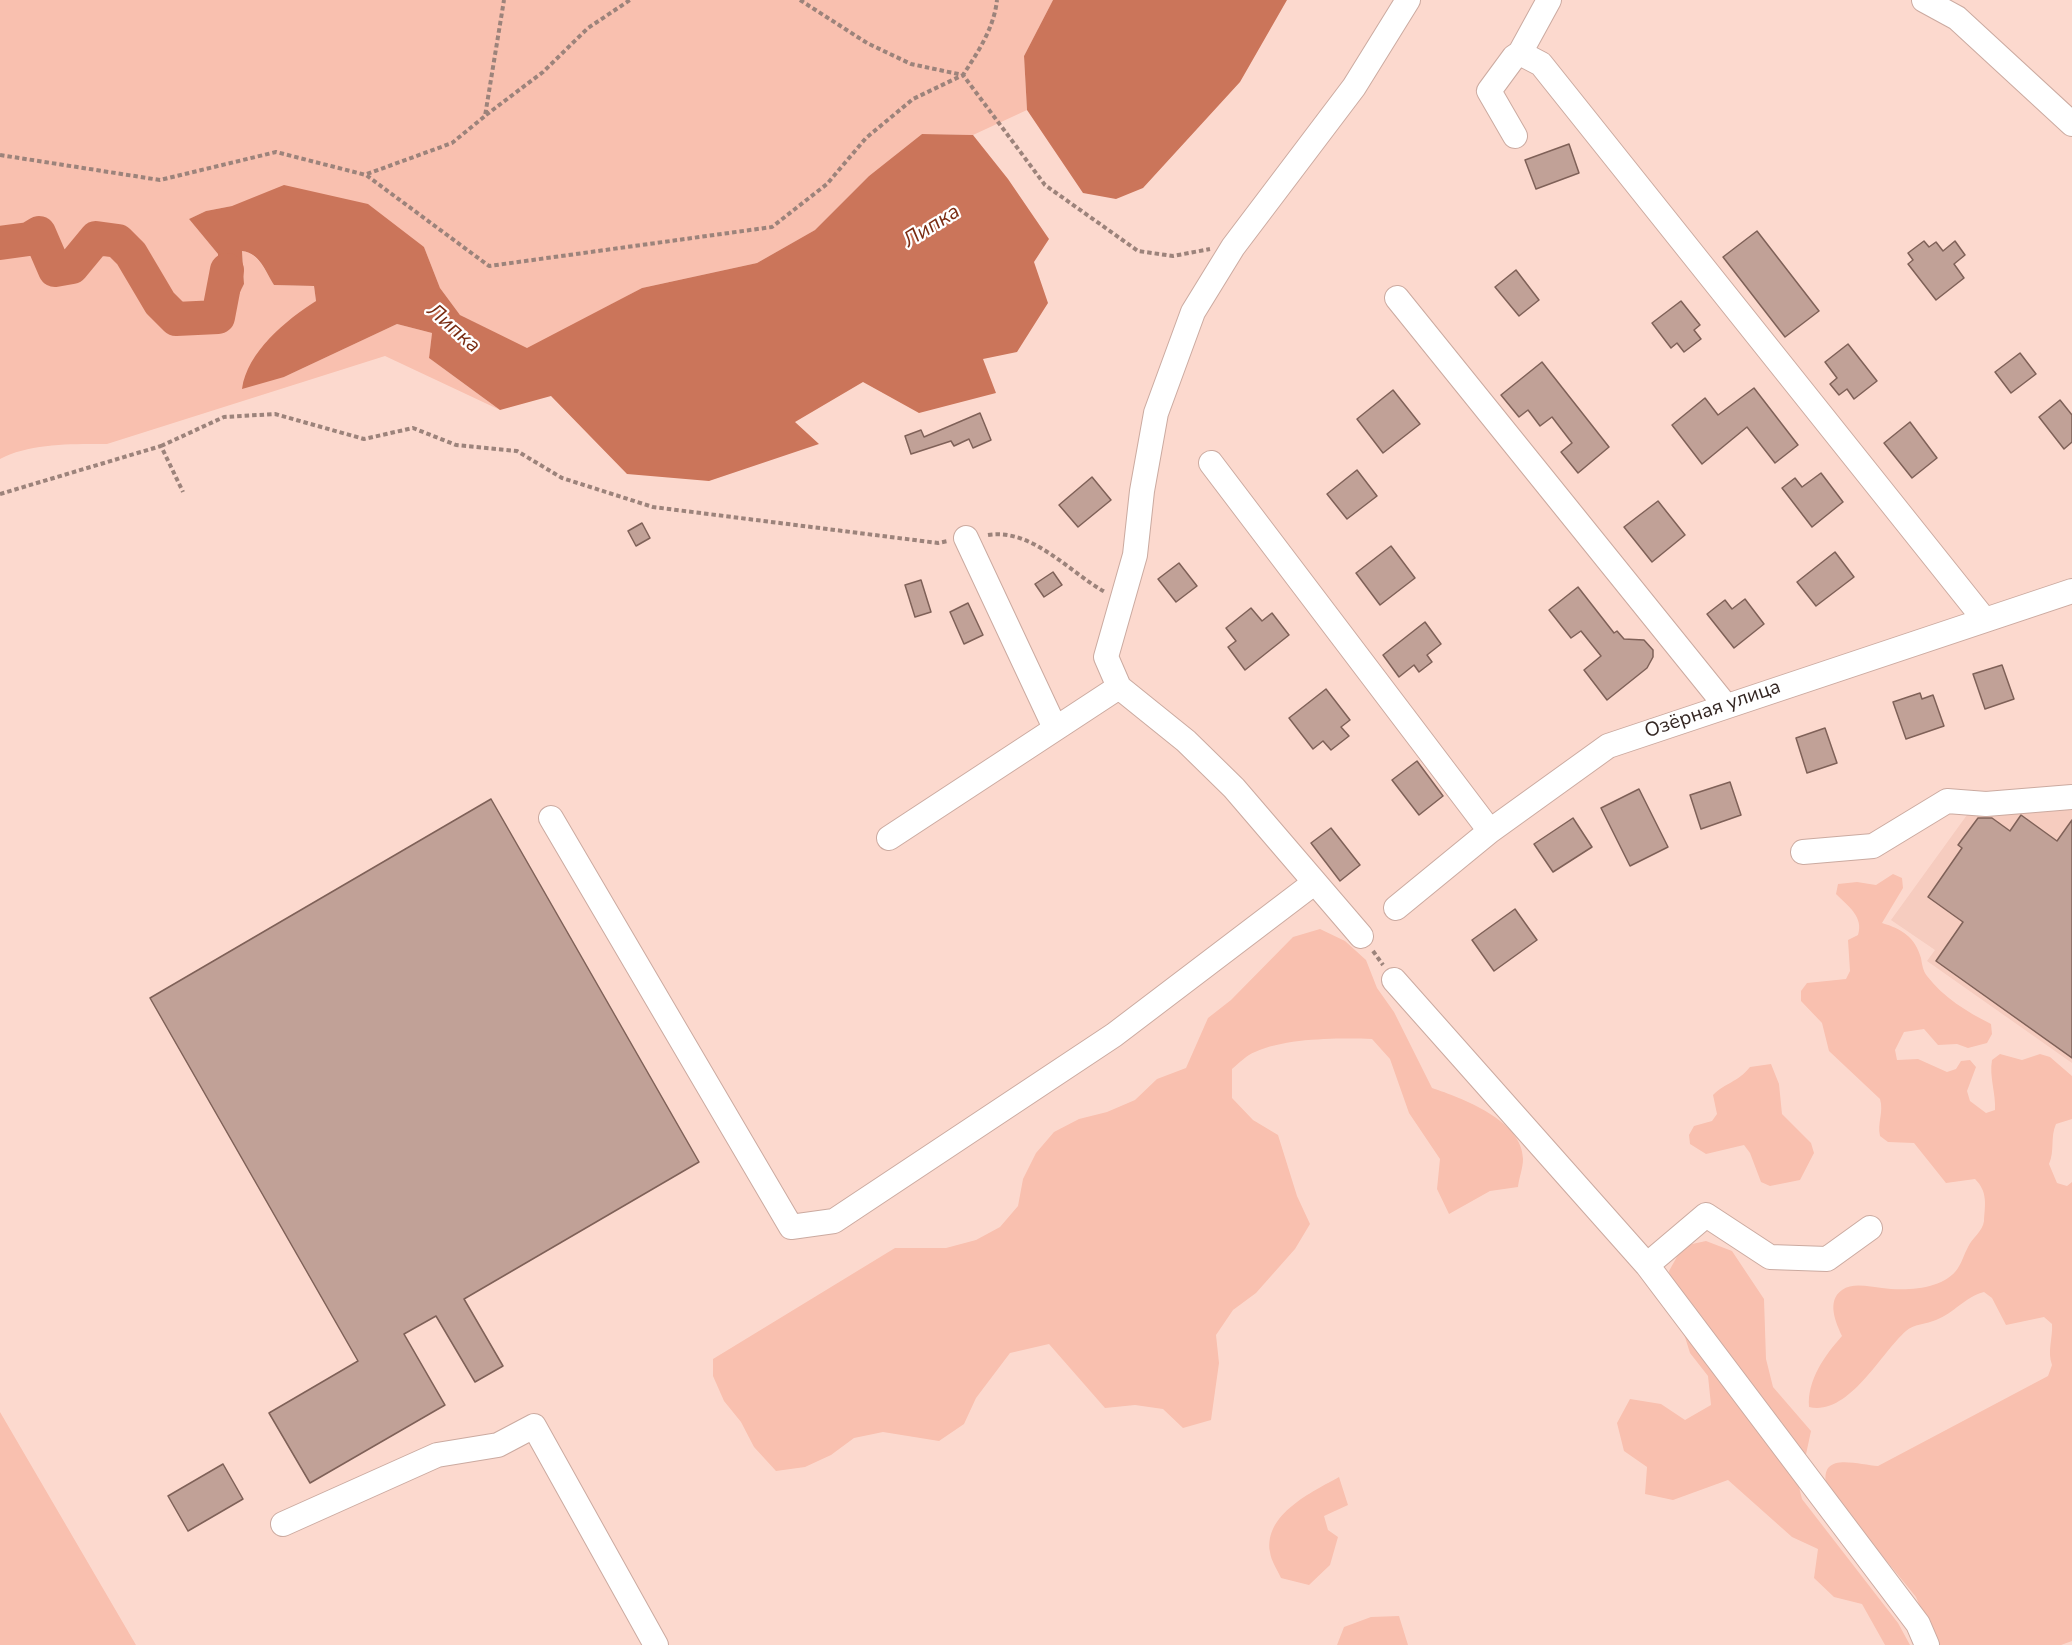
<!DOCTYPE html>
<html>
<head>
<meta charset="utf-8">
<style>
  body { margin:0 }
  canvas { display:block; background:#fcd9ce }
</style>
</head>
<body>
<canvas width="2072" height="1645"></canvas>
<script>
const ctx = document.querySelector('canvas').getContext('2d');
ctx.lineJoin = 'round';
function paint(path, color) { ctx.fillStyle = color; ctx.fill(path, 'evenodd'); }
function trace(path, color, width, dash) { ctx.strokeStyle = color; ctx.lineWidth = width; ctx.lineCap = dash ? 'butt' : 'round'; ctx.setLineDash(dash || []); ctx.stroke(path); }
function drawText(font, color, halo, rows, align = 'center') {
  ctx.font = font + ' "Nunito Sans",sans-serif'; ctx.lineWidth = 4.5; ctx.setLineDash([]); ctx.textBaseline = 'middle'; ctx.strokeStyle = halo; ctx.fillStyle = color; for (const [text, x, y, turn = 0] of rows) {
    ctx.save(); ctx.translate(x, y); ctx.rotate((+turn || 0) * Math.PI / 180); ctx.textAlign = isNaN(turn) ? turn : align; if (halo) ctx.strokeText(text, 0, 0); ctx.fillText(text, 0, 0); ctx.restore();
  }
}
paint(new Path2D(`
  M2072,806V1063L1927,961L1935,950L1891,920L1972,808Z`), '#f6ccbf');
paint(new Path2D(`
  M0,0H1053L1024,56L1027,110L973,135L922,134L869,176L815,230L757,263L642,288L527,349L460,315L440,288L424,247L232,206L206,211L189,219L218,254V317L224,323L244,284L242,251C259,253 265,271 274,285L314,286L316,301L266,342L284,377L397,324L432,333L429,358L500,410L385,356L107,444C73,444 30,443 0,459Z
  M1893,874L1902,878L1903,888L1882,923C1902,929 1915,937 1921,958C1922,964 1923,971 1927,976C1943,997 1967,1012 1991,1024L1992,1034L1987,1043L1968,1048L1957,1044L1938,1045L1924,1029L1904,1032L1895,1050L1897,1060L1918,1059L1947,1072L1956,1069L1961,1061L1970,1060L1976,1067L1967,1091L1970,1101L1986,1113L1995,1110C1996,1093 1989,1077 1992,1060L2000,1054L2022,1060L2040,1054L2050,1057L2072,1076V1119L2056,1124C2050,1137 2055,1151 2049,1164L2057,1183L2067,1186L2072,1182V1641L2061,1645H1936L1916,1597L1827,1488C1817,1450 1858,1465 1878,1466L2048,1376L2052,1365C2047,1351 2053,1338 2052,1324L2044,1317L2006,1325L1992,1298L1984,1292C1965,1297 1954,1313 1936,1320C1927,1324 1913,1324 1906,1331C1880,1354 1849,1416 1809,1407C1807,1380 1825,1355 1842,1336C1836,1323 1826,1301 1842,1290C1853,1282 1870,1287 1882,1288C1905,1291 1944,1290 1958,1268C1962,1262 1964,1254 1968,1247C1972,1238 1983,1231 1984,1221C1985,1204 1988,1192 1975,1179L1946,1183L1914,1143L1888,1142L1880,1136C1877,1123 1884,1112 1880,1099L1829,1051L1822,1023L1801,1001V991L1807,983L1846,979L1850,971L1848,940L1858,935C1864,917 1848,906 1836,894L1838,884L1857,882L1876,885Z
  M1320,929L1345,941L1366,960L1377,988L1394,1012L1432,1088C1462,1098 1523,1121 1523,1159C1523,1168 1519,1178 1518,1187L1490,1191L1449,1214L1437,1189L1440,1159L1409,1113L1390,1059L1372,1039C1338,1038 1286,1038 1255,1052C1247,1055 1239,1063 1232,1069V1098L1253,1120L1278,1135L1297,1196L1310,1224L1295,1249L1256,1293L1233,1310L1216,1335L1219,1363L1211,1420L1183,1428L1163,1409L1135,1405L1105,1408L1049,1344L1010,1353L976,1398L964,1424L939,1441L883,1432L854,1438L831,1455L805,1467L776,1471L754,1447L741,1422L724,1401L713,1376V1359L895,1248H946L976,1240L1000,1227L1018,1206L1023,1179L1036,1153L1054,1132L1079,1119L1107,1112L1135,1100L1157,1079L1186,1068L1208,1018L1231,1000L1293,937Z
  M1771,1064L1779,1084L1782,1114L1811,1143L1814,1153L1800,1180L1770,1186L1761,1182L1750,1153L1744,1145L1706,1154L1690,1144L1689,1135L1694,1126L1712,1121L1717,1114L1713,1095C1726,1082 1737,1083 1750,1067Z
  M1706,1241L1732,1251L1764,1299L1766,1359L1773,1387L1811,1431L1799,1487L1802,1499L1898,1623L1910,1645H1885L1862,1604L1834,1597L1814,1578L1818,1549L1792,1537L1728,1480L1673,1500L1645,1494L1647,1467L1624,1451L1617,1423L1630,1399L1661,1404L1685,1420L1711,1405L1708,1376L1690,1353L1673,1299L1669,1271L1683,1246Z
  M0,1412L136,1645H0Z
  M1339,1477L1348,1505L1324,1516L1328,1530L1338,1537L1330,1565L1309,1585L1281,1578C1278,1571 1271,1561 1270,1552C1264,1514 1312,1492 1339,1477Z
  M1399,1616L1408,1645H1337L1344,1627L1371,1617Z`), '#f9c0af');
paint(new Path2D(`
  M1053,0H1287L1240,82L1143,188L1116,199L1083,193L1027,110L1024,56Z
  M922,134L973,135L1008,179L1049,239L1034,262L1048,303L1017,352L983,359L996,393L919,413L863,382L795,422L819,444L709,481L627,474L551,396L500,410L429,358L432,333L397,324L284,377L242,389C247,352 286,320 316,301L314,286L274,285C265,271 260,253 242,251L244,284L224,324L218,317V254L189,219L206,211L232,206L284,185L368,204L424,247L440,288L460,315L527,348L642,288L757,263L815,230L869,176Z`), '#cb755a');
trace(new Path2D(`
  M0,243L29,239L39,233L55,270L72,267L96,238L118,241L131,254L160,303L176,319L218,317L227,270`), '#cb755a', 34);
const building = new Path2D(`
  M1569,144L1579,173L1536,189L1525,160Z
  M1757,231L1819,311L1785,337L1723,257Z
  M1924,241L1929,247L1936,242L1943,251L1955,241L1965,255L1954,264L1964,278L1936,300L1908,264L1913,260L1908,253Z
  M1516,270L1539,300L1519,316L1495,287Z
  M1681,301L1700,325L1694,330L1701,339L1684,352L1677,343L1671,348L1652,323Z
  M1848,344L1877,381L1854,399L1847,389L1839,395L1830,384L1837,378L1825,362Z
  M2020,353L2036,374L2011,393L1995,372Z
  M1542,362L1609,447L1578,473L1561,452L1572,443L1552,417L1540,426L1528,410L1519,417L1501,395Z
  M1754,388L1798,445L1775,463L1747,427L1702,464L1672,425L1705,398L1718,415Z
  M1393,390L1420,424L1383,453L1357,419Z
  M2060,400L2072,415V442L2064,449L2039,417Z
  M980,413L991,440L973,448L969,439L954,446L951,441L911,454L905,436L921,430L924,437Z
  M1910,422L1937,458L1912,478L1884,443Z
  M1357,470L1377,496L1347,519L1327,494Z
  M1821,473L1843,502L1812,527L1782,488L1795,478L1802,487Z
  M1092,477L1111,500L1078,527L1059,505Z
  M1658,501L1685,535L1652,562L1624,527Z
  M642,523L650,538L636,546L628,531Z
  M1391,546L1415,578L1380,605L1356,573Z
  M1835,552L1854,577L1816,606L1797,582Z
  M1179,563L1197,586L1176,602L1158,579Z
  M1053,572L1062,585L1044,597L1035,584Z
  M921,580L931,612L915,617L905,585Z
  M1578,587L1614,633L1617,631L1624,639L1644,640L1653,650V657L1647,668L1607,700L1584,670L1601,656L1581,631L1571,638L1549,610Z
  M1745,599L1764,624L1734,648L1707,614L1725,600L1732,609Z
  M968,603L983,635L964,644L950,612Z
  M1251,608L1262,621L1272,613L1289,635L1245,670L1228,647L1236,641L1226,628Z
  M1425,622L1441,644L1427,655L1432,662L1419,672L1414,665L1399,677L1383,655Z
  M2002,665L2014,699L1985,709L1973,674Z
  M1326,689L1350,720L1341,727L1349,736L1331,750L1323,741L1313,749L1289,718Z
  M1920,693L1922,699L1933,695L1944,726L1906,739L1893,702Z
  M1825,728L1837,763L1807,773L1796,738Z
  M1417,761L1443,796L1419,815L1392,780Z
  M1730,782L1741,815L1701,829L1690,795Z
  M1639,789L1668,847L1630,866L1601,808Z
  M491,799L699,1162L464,1299L503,1366L475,1382L436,1316L404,1334L445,1405L310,1483L269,1413L358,1361L150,998Z
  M2021,815L2057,841L2072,820V1058L1936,961L1963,922L1928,897L1962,848L1958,845L1978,818H1992L2010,831Z
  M1573,818L1592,847L1553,872L1534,844Z
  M1331,828L1360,865L1340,881L1311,843Z
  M1515,909L1537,940L1494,971L1472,940Z
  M223,1464L243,1499L188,1531L168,1496Z`);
paint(building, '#c1a197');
trace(building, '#7f6158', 1.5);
const minor = new Path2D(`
  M1549,0L1520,53L1541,64L1984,619
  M1924,0L1957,18L2072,124
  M1515,136L1489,91L1514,57L1520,53
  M1397,298L1726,706
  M1211,463L1490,831
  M966,538L1055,728
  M551,818L791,1227L834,1221L1114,1035L1314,883
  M889,838L1119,687
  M1803,852L1873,846L1947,801L1986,804L2072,797
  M1396,908L1490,831L1608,746L2072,591
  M1361,936L1234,788L1186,741L1119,687L1106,657L1135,555L1142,491L1156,413L1193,312L1233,247L1354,87L1408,0
  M1394,980L1647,1265L1918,1624L1927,1645
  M1647,1265L1706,1215L1770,1257L1827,1259L1870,1228
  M283,1524L437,1455L498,1445L534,1426L656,1645`);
trace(minor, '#cbaaa0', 26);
trace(new Path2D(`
  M800,0L867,43L911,64L963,75C978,52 994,28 997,0
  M486,115L543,72L588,28L630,0
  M0,155L160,180L276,152L366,175L489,266L772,227L827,184L866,138L913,99L963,75L1045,185L1138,251L1173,256L1210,249
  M367,174L452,143L485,116L504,0
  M161,446L224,417L275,414L364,439L413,428L456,445L517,451L562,478L653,507L938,543L948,541
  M0,494L161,446L183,492
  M988,535C1032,528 1069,572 1105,592
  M1373,951L1383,965`), '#9c837b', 4, [4.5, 3]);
trace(minor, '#fff', 24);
drawText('20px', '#332622', '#fff', [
  ["Озёрная улица",1713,710,-19]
]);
drawText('italic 21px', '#7a2c12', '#fff', [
  ["Липка",932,227,-32],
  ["Липка",453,329,41]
]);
</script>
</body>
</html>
